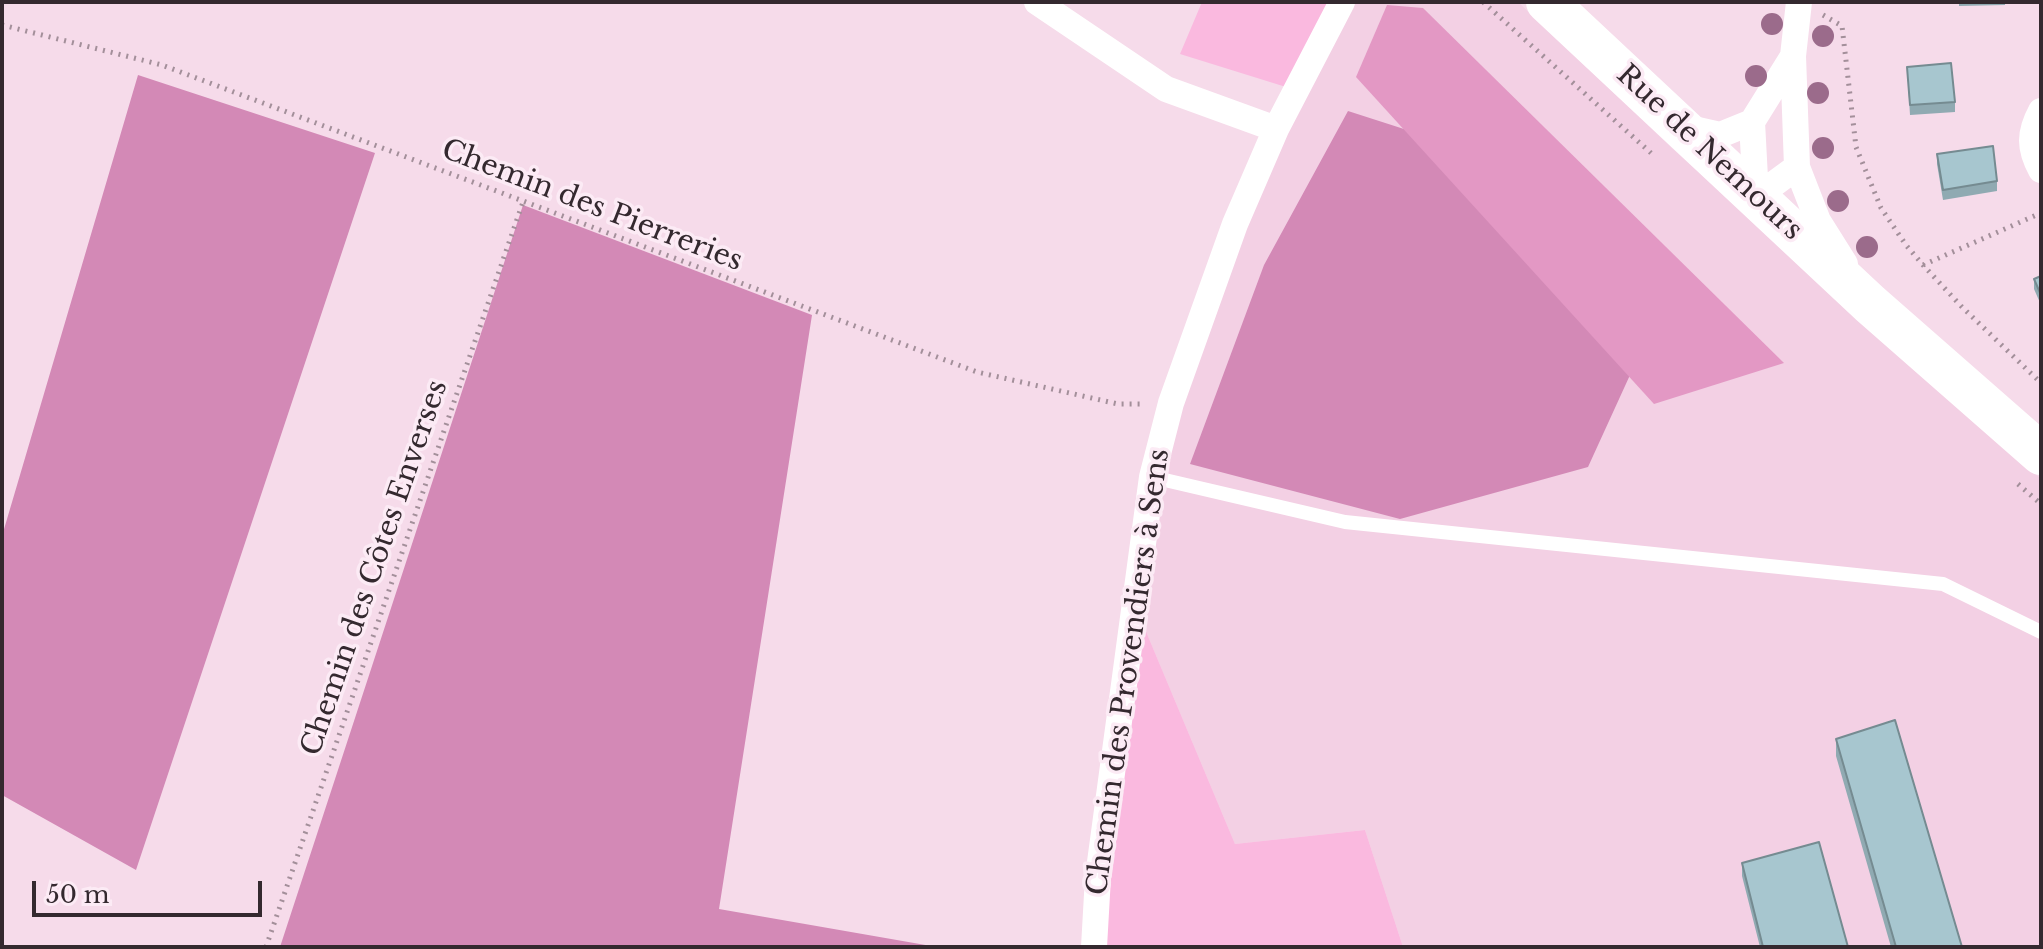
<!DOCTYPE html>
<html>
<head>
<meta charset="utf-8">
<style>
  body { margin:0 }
  #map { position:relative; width:2043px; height:949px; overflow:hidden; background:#f6dbea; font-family:"Libre Baskerville",serif }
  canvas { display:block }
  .frame { position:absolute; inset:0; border:4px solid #34292f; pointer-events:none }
  .scale { position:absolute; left:32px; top:881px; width:230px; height:36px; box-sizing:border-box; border:4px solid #34292f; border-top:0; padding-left:10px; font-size:24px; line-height:28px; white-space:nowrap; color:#34292f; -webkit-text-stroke:6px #fcebf5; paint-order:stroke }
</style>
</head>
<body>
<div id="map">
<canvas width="2043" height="949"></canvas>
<div class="frame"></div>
<div class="scale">50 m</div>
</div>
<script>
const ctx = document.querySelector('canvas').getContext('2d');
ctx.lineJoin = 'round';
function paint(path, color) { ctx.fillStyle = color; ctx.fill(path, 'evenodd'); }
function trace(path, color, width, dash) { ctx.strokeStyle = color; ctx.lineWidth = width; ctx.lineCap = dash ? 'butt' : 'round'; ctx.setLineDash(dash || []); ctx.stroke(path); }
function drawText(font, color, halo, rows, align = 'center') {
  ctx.font = font + ' "Libre Baskerville",serif'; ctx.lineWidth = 7; ctx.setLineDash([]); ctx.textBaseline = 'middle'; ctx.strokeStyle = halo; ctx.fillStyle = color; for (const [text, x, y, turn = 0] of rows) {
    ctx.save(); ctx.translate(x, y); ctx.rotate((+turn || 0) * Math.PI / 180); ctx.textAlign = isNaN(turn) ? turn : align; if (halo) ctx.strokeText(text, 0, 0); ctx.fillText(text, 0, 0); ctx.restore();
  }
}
paint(new Path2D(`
  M1342,2H1518L1673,149L2041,479V947H1403L1365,830L1235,844L1137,610L1178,365Z`), '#f3d0e4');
paint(new Path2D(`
  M1202,2H1342L1286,87L1180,54Z
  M1137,610L1235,844L1365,830L1403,947H1091Z`), '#fab9df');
paint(new Path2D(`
  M138,75L375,153L136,870L2,795V536Z
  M1348,111L1463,148L1646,340L1588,467L1400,519L1190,464L1264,265Z
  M523,205L812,315L719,909L937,947H280Z`), '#d389b6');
paint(new Path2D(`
  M1387,5L1423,8L1784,363L1654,404L1356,77Z`), '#e398c4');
trace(new Path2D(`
  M1483,2L1651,153
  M1823,15L1842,26L1856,147L1881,208L1906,245L1923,265L1961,306L2041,383
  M2,25L162,65L977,372L1118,404H1142
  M1923,265L2041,213
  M2018,484L2041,504
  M266,947L523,202`), '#a38f9a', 5, [2, 6]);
trace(new Path2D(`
  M1152,477L1345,522L1943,584L2041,632`), '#fff', 14);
trace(new Path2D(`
  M1037,2L1166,89L1276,129
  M1799,2L1793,56L1797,167L1818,221L1845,264
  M2041,111C2029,133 2029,148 2041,170
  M1752,122L1756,197
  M1689,128L1720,135L1752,122L1793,56
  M1756,197L1797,167
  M1094,947L1098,877L1152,477L1171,403L1235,224L1276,129L1342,2`), '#fff', 26);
trace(new Path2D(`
  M1547,2L1870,304L2041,454`), '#fff', 42);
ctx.fillStyle = '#9b6b8b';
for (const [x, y] of [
  [1772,24],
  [1823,36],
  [1756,76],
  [1818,93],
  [1823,148],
  [1838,201],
  [1867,247]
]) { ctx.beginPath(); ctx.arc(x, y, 11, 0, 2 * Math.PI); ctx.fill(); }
paint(new Path2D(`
  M1959,2H2005V5L1959,6Z
  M1907,67L1955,102V112L1910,115Z
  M1937,154L1997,181V191L1943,200L1937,164Z
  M2041,276V305L2034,289V279Z
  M1836,739L1962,947H1891L1836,756Z
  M1742,863L1848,947H1760L1742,876Z`), '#90aab2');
const building = new Path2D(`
  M1951,63L1955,102L1910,105L1907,67Z
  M1993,146L1997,181L1943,190L1937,154Z
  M2041,276V295L2034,279Z
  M1895,720L1962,947H1896L1836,739Z
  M1819,842L1848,947H1763L1742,863Z`);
paint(building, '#a7c6cf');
trace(building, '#758b91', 2);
drawText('28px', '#34292f', '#fcebf5', [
  ["Rue de Nemours",1709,153,43],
  ["Chemin des Pierreries",592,206,21],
  ["Chemin des Côtes Enverses",375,568,-71],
  ["Chemin des Provendiers à Sens",1129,672,-82]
]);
</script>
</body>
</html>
